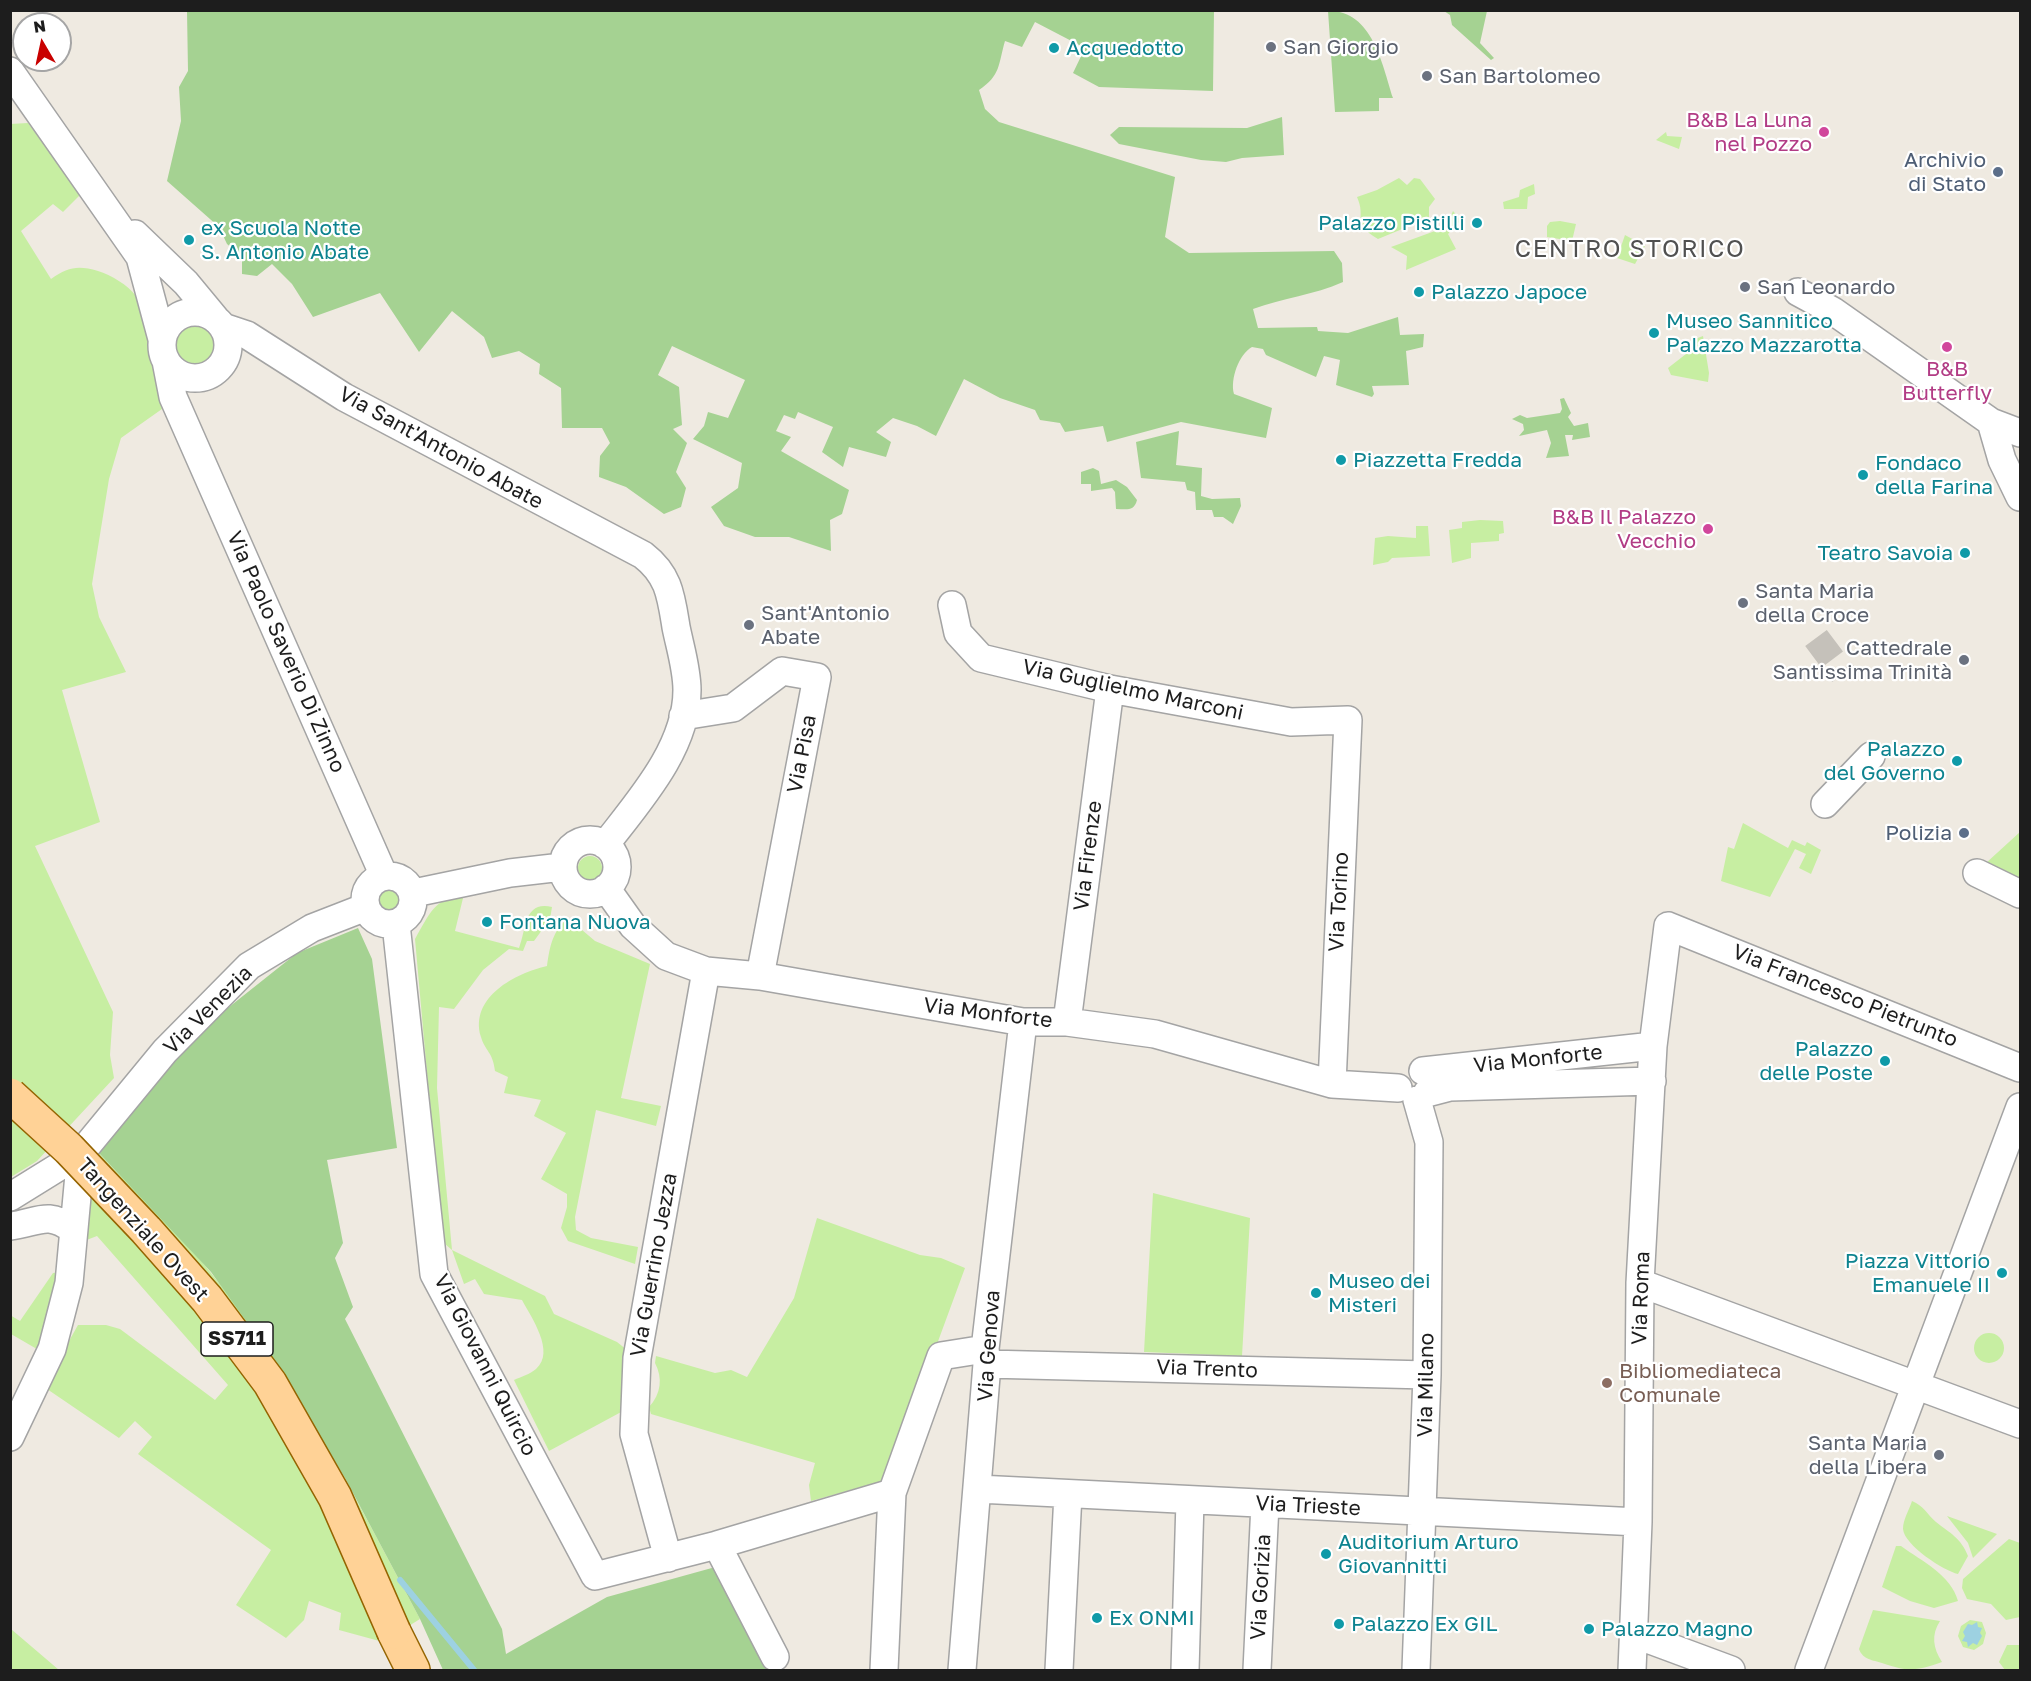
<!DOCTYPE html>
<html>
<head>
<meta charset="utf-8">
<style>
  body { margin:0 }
  #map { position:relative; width:2031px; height:1681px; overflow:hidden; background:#efeae1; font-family:"Golos Text",sans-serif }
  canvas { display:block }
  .frame { position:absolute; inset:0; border:12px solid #1d1d1d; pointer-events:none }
  .north { position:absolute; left:12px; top:12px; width:60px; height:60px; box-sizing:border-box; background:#fff; border:2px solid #a5a5a5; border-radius:50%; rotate:351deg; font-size:16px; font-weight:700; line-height:24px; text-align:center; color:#1d1d1d }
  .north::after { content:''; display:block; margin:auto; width:21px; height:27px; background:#c90100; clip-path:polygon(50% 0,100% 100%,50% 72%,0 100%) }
</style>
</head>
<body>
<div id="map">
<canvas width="2031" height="1681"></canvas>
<div class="frame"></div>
<div class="north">N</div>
</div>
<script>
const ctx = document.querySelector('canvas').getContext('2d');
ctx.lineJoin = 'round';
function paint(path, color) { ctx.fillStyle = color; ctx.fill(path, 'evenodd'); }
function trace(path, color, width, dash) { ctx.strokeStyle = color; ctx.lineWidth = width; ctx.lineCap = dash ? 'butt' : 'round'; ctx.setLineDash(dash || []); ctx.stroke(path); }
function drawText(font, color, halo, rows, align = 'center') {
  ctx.font = font + ' "Golos Text",sans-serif'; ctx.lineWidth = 4.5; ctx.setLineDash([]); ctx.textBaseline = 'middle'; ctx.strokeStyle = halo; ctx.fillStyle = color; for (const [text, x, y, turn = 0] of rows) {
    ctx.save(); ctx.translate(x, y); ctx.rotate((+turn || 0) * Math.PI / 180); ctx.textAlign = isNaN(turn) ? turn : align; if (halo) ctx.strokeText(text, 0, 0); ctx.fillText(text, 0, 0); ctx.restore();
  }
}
paint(new Path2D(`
  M28,123L81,194L63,212L53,204L21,231L51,279C68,267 78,265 98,271C111,275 128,285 136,296C150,316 157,383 162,409L121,438L109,479L92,584L99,617L126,672L62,690L100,822L35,846L113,1012L110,1055L114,1078L37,1161L11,1177L10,124Z
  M1666,132L1667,136L1682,137L1679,149L1656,140Z
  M1399,178L1407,185L1414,178L1420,179L1435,199L1429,207V218L1378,239C1350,222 1367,219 1357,197L1377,190Z
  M1534,184L1535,194L1528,197L1527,209H1504L1503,202L1519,197L1520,190Z
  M1453,211L1461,220L1448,234L1456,249L1406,270L1407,256L1391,247L1446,227Z
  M1560,221L1576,224L1572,241L1547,237V226L1550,222Z
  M1625,235L1645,246L1635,264L1617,258Z
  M175 345a21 21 0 1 1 42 0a21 21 0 1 1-42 0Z
  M1703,336L1709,373L1708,382L1671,375L1668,368L1686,354L1679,345Z
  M1480,520L1503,521L1504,533L1499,534V541L1471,543V558L1452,563L1449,530L1462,528V522Z
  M1416,526H1428L1430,556L1392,558L1388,562L1373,565L1375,538L1388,536L1416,538Z
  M1743,823L1788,848L1792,840L1805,846L1807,842L1821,850L1811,874L1799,868L1806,854L1795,849L1770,897L1721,881L1728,847L1734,849Z
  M2020,832V881L1986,863Z
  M578 868a12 12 0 1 1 24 0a12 12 0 1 1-24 0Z
  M379 899a11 11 0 1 1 22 0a11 11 0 1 1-22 0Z
  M464,894L455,931L519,948C527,927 524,901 552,907L550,919L534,941H527L523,951L509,949L483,970L454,1009L439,1007L437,1088L452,1250L545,1296L554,1314L617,1342L627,1350L623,1411L549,1451L514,1380C521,1377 530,1374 536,1369C556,1352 531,1317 522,1300L484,1294L475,1279L464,1284L452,1250L445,1244L440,1218L415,939C429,915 434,898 464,894Z
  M568,918L595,941L650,964L621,1098L661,1106L656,1126L596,1110L575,1217L576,1230L591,1238L638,1247L635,1264L568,1241L561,1228L567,1207V1194L541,1179L566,1133L534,1116L541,1100L504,1093L508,1077L495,1071C493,1052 485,1051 481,1037C469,997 516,973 547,966C550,946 552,932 568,918Z
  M99,1153C136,1193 178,1230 211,1273C295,1377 357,1501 420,1619L383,1642L339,1630L341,1613L309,1601L304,1620L286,1638L236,1605L271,1550L138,1454L152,1437L135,1421L119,1438L47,1389L46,1382L78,1325H106L120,1329L215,1400L228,1385L97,1236L84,1241V1174Z
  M1153,1193L1250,1218L1242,1356L1144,1352Z
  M817,1218L920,1255L941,1258L965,1268L887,1480L811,1501L809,1485L815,1463L651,1414L649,1407C661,1394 663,1378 655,1363L656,1356L715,1373L731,1370L747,1377L794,1298Z
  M63,1272L42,1352L11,1334L10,1315L20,1321L53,1273Z
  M1974 1348a15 15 0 1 1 30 0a15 15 0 1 1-30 0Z
  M1912,1501C1924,1506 1926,1513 1936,1522C1950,1533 1961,1538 1968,1556L1958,1574C1944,1571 1904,1545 1903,1529C1903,1520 1909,1510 1912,1501Z
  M1947,1516L1997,1534L1973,1558L1968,1543Z
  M2009,1539L2020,1543V1617L2006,1620L1991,1604L1967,1599L1962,1588L1963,1579Z
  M1896,1546H1901C1923,1562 1951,1575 1958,1601L1934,1608L1910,1601L1882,1587Z
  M1873,1610L1940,1621C1931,1635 1933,1648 1942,1662C1916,1671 1908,1672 1882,1663C1873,1660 1863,1660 1859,1649Z
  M1970,1620L1982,1622L1986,1633L1983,1644L1974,1650L1963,1647L1958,1636L1961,1626Z
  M10,1629H11L59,1670H11Z
  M2007,1645H2020V1670H2005L1999,1662Z`), '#c7eea2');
paint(new Path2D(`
  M187,11H1214L1213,91L1099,87L1073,73L1085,48L1035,22L1022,47L1005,41C998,65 1001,75 979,90L985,109L999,122L1175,177L1165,237L1189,253L1334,251L1342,263L1343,282C1314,295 1283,298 1253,309L1258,328L1317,327L1318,331L1348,333L1398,317L1400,335L1424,334L1423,347L1406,351L1409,385L1372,386L1374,394L1372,397L1336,385L1340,360L1324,356L1316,377L1266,355L1263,349L1252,347C1239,354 1230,379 1234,394L1272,408L1266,438L1181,422L1107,442L1103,426L1065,432L1060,423L1040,420L1035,410L1000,398L964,379L936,436L917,426L893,418L876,432L891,442L886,457L849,447L843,467L822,452L833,427L798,412L795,419L784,415L776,431L791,437L781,451L849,490L842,514L830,520L831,551L789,537H755L724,526L711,507L738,488L742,463L693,439L704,426L708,412L728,418L745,380L672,346L658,375L679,387L682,425L673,429L687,443L676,472L686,488L681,507L664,514L626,487L599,477L600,456L610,443L602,428H562L561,388L539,374L540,364L519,351L492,358L484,337L452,311L419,352L380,293L313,317L292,284L272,264L257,276L242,274V256L227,244L219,227L167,181L181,121L179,87L188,71Z
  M1328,11C1372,10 1382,63 1393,98H1379V111L1335,112Z
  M1444,11H1487L1480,43L1494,58L1491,60L1452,25L1450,15Z
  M1282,117L1284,155L1242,158L1226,162L1201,160L1119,144L1110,135L1119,127L1247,128Z
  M1564,398L1571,413L1568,417L1574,426L1588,423L1590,437L1572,440L1573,435H1565L1569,456L1546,458L1551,443L1547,430L1519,436L1524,430L1523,424L1512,419L1520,415L1527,418L1560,413L1562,409L1560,399Z
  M1179,431L1176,465L1202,468L1201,496L1212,499L1240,498L1241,506L1233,524L1223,517H1214L1212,510H1196L1195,492L1187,490L1185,482L1141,478L1136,442Z
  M1093,468L1099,471L1101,484L1116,480L1127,487L1137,500C1134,512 1126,509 1116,509L1115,492L1112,488L1091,491V484H1081V472Z
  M358,928L372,959L397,1148L327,1160L343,1243L335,1258L353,1307L345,1319L502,1629L506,1654L607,1597L719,1566L773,1670H443L420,1619L345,1478L269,1353L211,1272L99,1153L142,1094L219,1015L297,953Z`), '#a5d292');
paint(new Path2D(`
  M1977,1622L1978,1627L1982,1628L1980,1633L1982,1636L1977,1645L1973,1643L1968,1647L1967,1642L1962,1641L1965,1636L1963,1632L1968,1624L1972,1625Z`), '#9dd1e1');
trace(new Path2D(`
  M400,1580L474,1670`), '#9dd1e1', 6);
trace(new Path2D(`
  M1816,638L1843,674`), '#c5c1ba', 27, [27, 14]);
const minor = new Path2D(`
  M10,71L140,257L162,339
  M135,234L186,283L215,318
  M1798,292L1833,311L1991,422L2020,433
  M162 345a33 33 0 1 1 66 0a33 33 0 1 1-66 0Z
  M223,327L247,335L344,397L643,555C669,575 671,596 676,627C680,647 687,669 687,690C687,748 639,801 605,845
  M166,361L173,397L384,876
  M1991,422L2002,460L2020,497
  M952,605L958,633L981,658L1110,689L1291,722L1348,720L1332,1084
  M683,716L733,708L782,671L817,677L760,976
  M1825,804L1871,756
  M563 867a27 27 0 1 1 54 0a27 27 0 1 1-54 0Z
  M1977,873L2020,894
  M365 900a24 24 0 1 1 48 0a24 24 0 1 1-48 0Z
  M606,888L633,926L666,956L706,971L760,976L1023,1022H1067L1155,1034L1332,1084L1398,1088
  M414,893L510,873L562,867
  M396,924L434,1274L595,1576L717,1545
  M1067,1022L1110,689
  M1423,1071L1653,1046
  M1427,1093L1450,1087L1652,1081
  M10,1197L81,1153L165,1051L249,966L312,928L366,907
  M10,1226C37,1223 47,1210 72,1229
  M1640,1283L2020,1424
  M987,1364L1427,1375
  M10,1437L52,1349L69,1283L81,1153
  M978,1489L1638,1522
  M668,1558L634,1434L637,1358L706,971
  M1634,1634L1731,1670
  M775,1657L717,1545L892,1493L941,1356L985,1349
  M884,1670L892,1493
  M962,1670L987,1364L985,1349L1023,1022
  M1059,1670L1068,1494
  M1185,1670L1190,1501
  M1257,1670L1265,1504
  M1416,1670L1427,1375L1429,1142L1417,1100
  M1632,1670L1638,1522L1640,1283L1653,1046L1668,926L2020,1068
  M1809,1670L2020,1107`);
const major = new Path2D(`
  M394,1632L413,1670`);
trace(minor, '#a4a4a4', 30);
trace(major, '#956400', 36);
trace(minor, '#fff', 27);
trace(major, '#ffd296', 33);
const majorBridge = new Path2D(`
  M10,1095L69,1149L146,1230L207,1299L270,1383L335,1497L394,1632`);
trace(majorBridge, '#956400', 36, []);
trace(majorBridge, '#ffd296', 33);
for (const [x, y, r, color] of [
  [1271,47,6,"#6b7280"],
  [1054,48,6,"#0f9aa8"],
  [1427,76,6,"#6b7280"],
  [1824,132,6,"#d1479c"],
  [1998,172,6,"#5c6f8a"],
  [1477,223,6,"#0f9aa8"],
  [189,240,6,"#0f9aa8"],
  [1745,287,6,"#6b7280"],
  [1419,292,6,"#0f9aa8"],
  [1654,333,6,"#0f9aa8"],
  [1947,347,6,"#d1479c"],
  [1341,460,6,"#0f9aa8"],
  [1863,475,6,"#0f9aa8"],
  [1708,529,6,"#d1479c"],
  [1965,553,6,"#0f9aa8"],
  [1743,603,6,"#6b7280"],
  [749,625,6,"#6b7280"],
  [1964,660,6,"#6b7280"],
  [1957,761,6,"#0f9aa8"],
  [1964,833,6,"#5c6f8a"],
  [487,922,6,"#0f9aa8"],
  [1885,1061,6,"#0f9aa8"],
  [2002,1273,6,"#0f9aa8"],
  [1316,1293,6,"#0f9aa8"],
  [1607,1383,6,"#8d6e63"],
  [1939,1455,6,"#6b7280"],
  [1326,1554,6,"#0f9aa8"],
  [1097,1618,6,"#0f9aa8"],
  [1339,1624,6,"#0f9aa8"],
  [1589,1629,6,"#0f9aa8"]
]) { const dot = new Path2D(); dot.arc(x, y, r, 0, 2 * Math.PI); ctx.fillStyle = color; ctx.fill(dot); trace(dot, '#fff', 2); }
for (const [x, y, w] of [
  [237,1339,72]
]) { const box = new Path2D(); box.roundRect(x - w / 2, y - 17, w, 34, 4.5); ctx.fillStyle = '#fff'; ctx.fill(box); trace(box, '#1d1d1d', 1.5); }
drawText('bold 20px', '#1d1d1d', null, [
  ["SS711",237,1339]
]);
drawText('21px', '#5b616d', '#fff', [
  ["San Giorgio",1283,47],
  ["San Bartolomeo",1439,76],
  ["San Leonardo",1757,287],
  ["Santa Maria",1755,591],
  ["della Croce",1755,615],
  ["Sant'Antonio",761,613],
  ["Abate",761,637],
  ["Cattedrale",1952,648,"right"],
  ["Santissima Trinità",1952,672,"right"],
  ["Santa Maria",1927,1443,"right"],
  ["della Libera",1927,1467,"right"]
], 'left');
drawText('21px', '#0d838f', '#fff', [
  ["Acquedotto",1066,48],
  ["Palazzo Pistilli",1465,223,"right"],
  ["ex Scuola Notte",201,228],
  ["S. Antonio Abate",201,252],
  ["Palazzo Japoce",1431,292],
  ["Museo Sannitico",1666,321],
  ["Palazzo Mazzarotta",1666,345],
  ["Piazzetta Fredda",1353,460],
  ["Fondaco",1875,463],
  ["della Farina",1875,487],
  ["Teatro Savoia",1953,553,"right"],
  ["Palazzo",1945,749,"right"],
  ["del Governo",1945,773,"right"],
  ["Fontana Nuova",499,922],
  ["Palazzo",1873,1049,"right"],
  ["delle Poste",1873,1073,"right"],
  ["Piazza Vittorio",1990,1261,"right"],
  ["Emanuele II",1990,1285,"right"],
  ["Museo dei",1328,1281],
  ["Misteri",1328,1305],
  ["Auditorium Arturo",1338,1542],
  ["Giovannitti",1338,1566],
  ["Ex ONMI",1109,1618],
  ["Palazzo Ex GIL",1351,1624],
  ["Palazzo Magno",1601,1629]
], 'left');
drawText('21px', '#b23c85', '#fff', [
  ["B&B La Luna",1812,120],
  ["nel Pozzo",1812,144],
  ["B&B",1947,369,"center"],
  ["Butterfly",1947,393,"center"],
  ["B&B Il Palazzo",1696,517],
  ["Vecchio",1696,541]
], 'right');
drawText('21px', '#4e5e75', '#fff', [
  ["Archivio",1986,160],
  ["di Stato",1986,184],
  ["Polizia",1952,833]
], 'right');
drawText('21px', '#1d1d1d', '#fff', [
  ["Via Sant'Antonio Abate",441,448,29],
  ["Via Paolo Saverio Di Zinno",286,652,66],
  ["Via Guglielmo Marconi",1133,690,12],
  ["Via Pisa",802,754,-79],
  ["Via Firenze",1088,856,-83],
  ["Via Torino",1339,902,-87],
  ["Via Francesco Pietrunto",1845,996,22],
  ["Via Venezia",208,1010,-45],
  ["Via Monforte",988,1013,7],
  ["Via Monforte",1538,1059,-6],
  ["Tangenziale Ovest",143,1230,48],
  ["Via Guerrino Jezza",654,1265,-80],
  ["Via Roma",1641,1298,-88],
  ["Via Genova",989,1346,-86],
  ["Via Giovanni Quircio",485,1365,63],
  ["Via Trento",1207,1369,2],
  ["Via Milano",1426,1385,-89],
  ["Via Trieste",1308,1506,3],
  ["Via Gorizia",1261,1587,-87]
]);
drawText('21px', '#785e54', '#fff', [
  ["Bibliomediateca",1619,1371],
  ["Comunale",1619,1395]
], 'left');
ctx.letterSpacing = '1.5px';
drawText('24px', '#505050', '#fff', [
  ["CENTRO STORICO",1630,249]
]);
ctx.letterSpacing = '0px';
</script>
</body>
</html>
